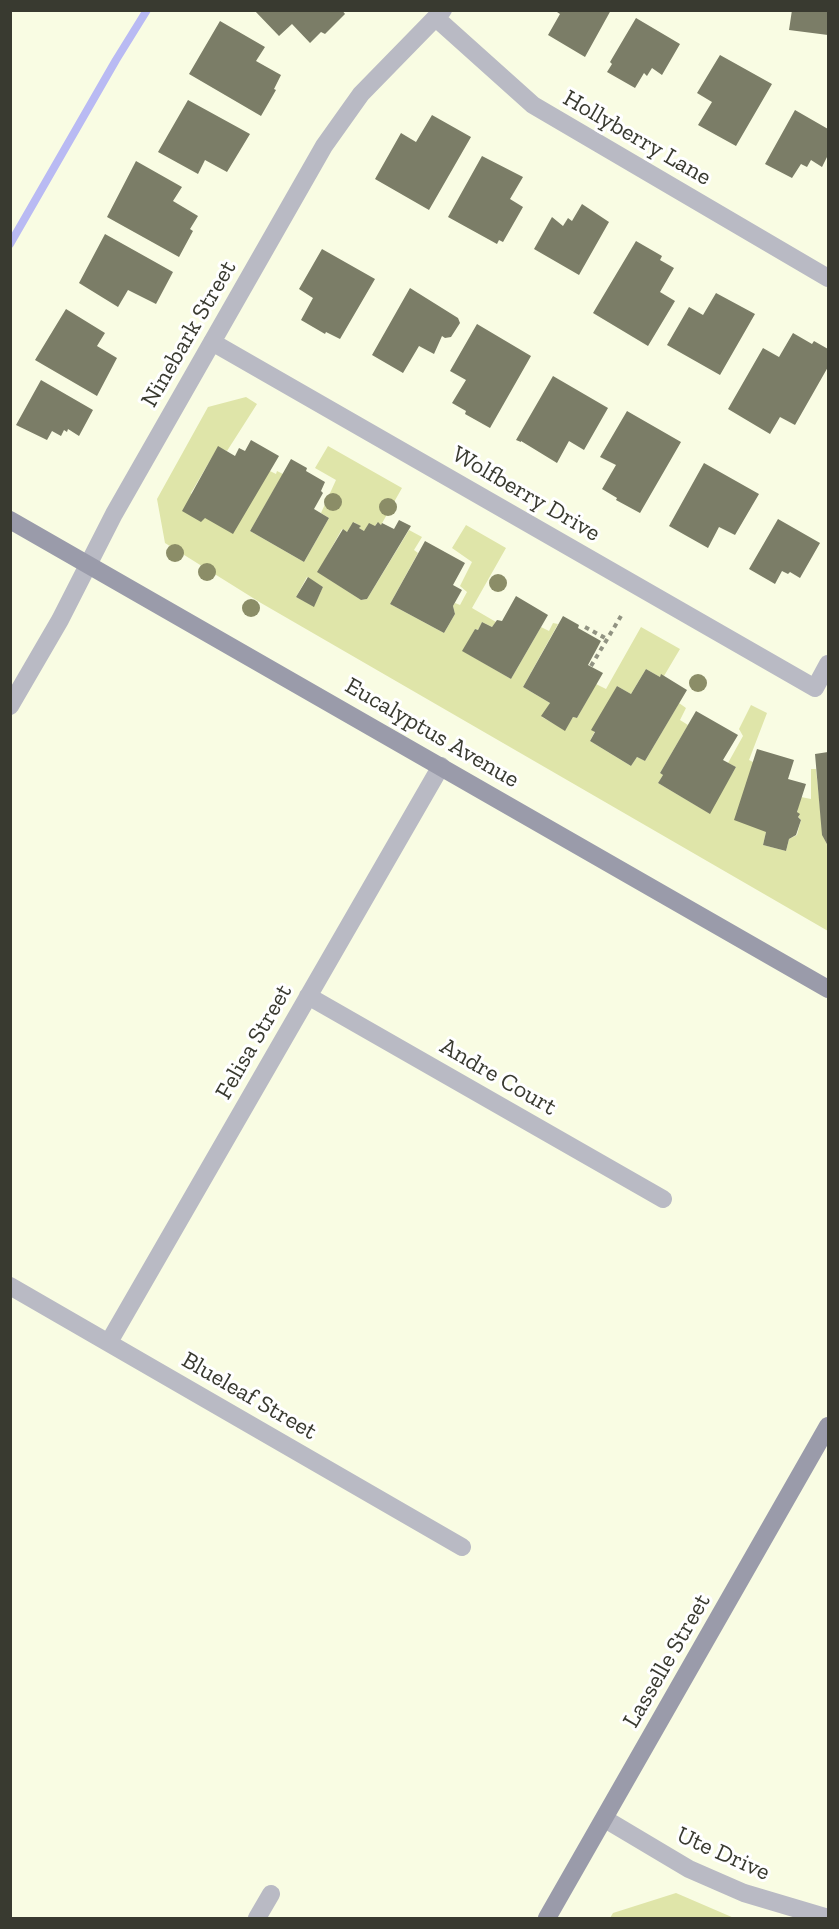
<!DOCTYPE html>
<html>
<head>
<meta charset="utf-8">
<style>
  body { margin:0 }
  #map { position:relative; width:839px; height:1929px; overflow:hidden; background:#f9fce3; font-family:"Zilla Slab",serif }
  canvas { display:block }
  .frame { position:absolute; inset:0; border:12px solid #393a30; pointer-events:none }
</style>
</head>
<body>
<div id="map">
<canvas width="839" height="1929"></canvas>
<div class="frame"></div>
</div>
<script>
const ctx = document.querySelector('canvas').getContext('2d');
ctx.lineJoin = 'round';
function paint(path, color) { ctx.fillStyle = color; ctx.fill(path, 'evenodd'); }
function trace(path, color, width, dash) { ctx.strokeStyle = color; ctx.lineWidth = width; ctx.lineCap = dash ? 'butt' : 'round'; ctx.setLineDash(dash || []); ctx.stroke(path); }
function drawText(font, color, halo, rows, align = 'center') {
  ctx.font = font + ' "Zilla Slab",serif'; ctx.lineWidth = 6; ctx.setLineDash([]); ctx.textBaseline = 'middle'; ctx.strokeStyle = halo; ctx.fillStyle = color; for (const [text, x, y, turn = 0] of rows) {
    ctx.save(); ctx.translate(x, y); ctx.rotate((+turn || 0) * Math.PI / 180); ctx.textAlign = isNaN(turn) ? turn : align; if (halo) ctx.strokeText(text, 0, 0); ctx.fillText(text, 0, 0); ctx.restore();
  }
}
paint(new Path2D(`
  M246,397L257,404L227,451L218,447L191,493L205,518L270,471L276,474L277,471L283,474L250,531L304,562L329,518L321,513L336,480L315,468L328,446L402,488L381,525L377,523L375,526L364,531L359,528L360,526L354,522L347,532L342,529L318,572L361,600L367,599L409,530L422,537L414,550L418,553L390,604L444,633L455,614L453,606L455,603L460,605L467,592L460,586L472,562L452,548L466,525L506,548L472,608L496,622L492,627L482,622L478,630L475,629L463,651L511,679L541,627L549,631L553,623L558,624L523,687L550,703L542,717L565,730L573,717L577,718L596,684L606,689L641,627L680,649L664,676L661,675L660,677L646,669L631,694L617,686L590,741L631,766L637,757L645,761L679,703L686,708L680,720L688,725L660,773L663,775L658,783L709,813L736,767L728,763L743,736L739,729L751,705L767,713L749,760L753,762L766,832L763,845L786,851L789,839L797,835L801,820C794,814 799,805 801,797L811,799V769H816L823,836L828,846V931L261,603L165,543L157,499L208,407ZM307,577L323,587L314,606L296,597Z
  M676,1893L734,1918H610L613,1913Z`), '#dfe5a9');
trace(new Path2D(`
  M10,244L116,60L147,10`), '#b9baf3', 8);
paint(new Path2D(`
  M254,10H342L345,14L325,34L321,32L310,43L292,24L279,36Z
  M554,10H611L585,57L548,35L560,14Z
  M792,10H828V35L789,30Z
  M636,18L680,44L662,75L652,68L647,76L644,73L635,88L607,72L612,64L610,62Z
  M220,21L265,47L256,61L281,75L274,89L276,90L261,116L189,74Z
  M720,55L772,84L736,146L698,125L712,102L697,93Z
  M188,100L250,134L227,172L205,160L198,174L158,152Z
  M795,110L828,129V155L822,167L811,160L807,167L801,164L792,178L765,164Z
  M432,115L471,137L429,210L375,179L401,133L416,142Z
  M482,156L523,177L510,199L523,207L503,242L499,240L497,244L448,217Z
  M136,161L182,187L173,201L198,216L190,229L193,231L179,257L107,217Z
  M582,204L609,222L579,275L534,249L552,217L563,226L568,218L572,221Z
  M105,234L173,272L156,304L128,290L118,307L79,283Z
  M636,241L662,256L660,260L674,268L660,292L675,301L648,346L593,313Z
  M322,249L375,279L340,339L326,332L325,334L301,320L313,298L299,289Z
  M410,288L458,318L460,323L451,337L445,338L442,336L434,354L419,346L403,373L372,355Z
  M716,293L755,314L720,375L667,345L689,307L703,315Z
  M66,309L105,333L97,346L117,358L97,396L35,360Z
  M477,324L531,356L490,428L465,414L466,411L452,403L466,380L450,371Z
  M793,333L812,344L814,341L828,349V367L795,425L780,417L770,434L728,409L763,348L779,357Z
  M553,376L608,408L584,450L569,441L557,463L521,441V442L516,440Z
  M41,380L93,410L79,436L68,429L67,432L64,430L61,436L52,431L47,440L16,425Z
  M627,411L681,442L640,513L616,500L617,498L602,489L616,465L600,457Z
  M251,440L279,456L233,534L205,518L201,522L182,511L218,446L235,456L239,448L245,451Z
  M291,459L307,468L306,471L325,482L321,491L323,493L314,509L329,518L304,562L250,531Z
  M704,463L759,494L735,535L719,527L708,548L669,526Z
  M778,519L820,543L800,578L790,572L788,574L782,571L775,584L749,569Z
  M399,520L411,526L367,599L361,600L317,572L343,529L347,532L353,522L361,526L359,528L364,531L369,523L375,526L378,522L381,525L382,523L394,529Z
  M425,541L465,563L453,585L462,590L453,606L455,614L444,633L390,604Z
  M308,577L323,587L314,607L296,597Z
  M516,596L548,615L511,679L462,651L475,629L478,630L482,622L492,627L497,620L502,621Z
  M563,616L579,625L578,628L601,641L588,665L603,673L577,718L573,717L565,731L541,716L550,703L523,687Z
  M646,669L660,677L661,674L687,690L645,761L637,757L631,766L590,741L595,732L591,730L617,686L631,694Z
  M696,711L738,735L723,760L736,767L710,814L658,783L663,775L660,773Z
  M757,749L794,760L788,779L806,784L797,812L800,814L798,817L801,820L796,835L789,839L786,851L763,845L766,832L734,820Z
  M828,752V846L822,835L815,754Z`), '#7b7d67');
trace(new Path2D(`
  M585,627L607,639
  M591,666L621,616`), '#919382', 4, [4.5, 4.5]);
trace(new Path2D(`
  M436,18L533,105L828,278
  M212,342L815,688L828,664
  M10,706L60,620L114,514L324,146L361,94L443,10
  M308,996L663,1199
  M10,1286L462,1547
  M109,1342L441,766
  M605,1819L689,1869L744,1893L828,1918
  M257,1918L271,1894`), '#b9bac4', 18);
trace(new Path2D(`
  M10,520L828,989
  M547,1918L828,1426`), '#9a9baa', 18);
ctx.fillStyle = '#8b8d67';
for (const [x, y] of [
  [333,502],
  [388,507],
  [175,553],
  [207,572],
  [498,583],
  [251,608],
  [698,683]
]) { ctx.beginPath(); ctx.arc(x, y, 9, 0, 2 * Math.PI); ctx.fill(); }
drawText('24px', '#393a30', '#fff', [
  ["Hollyberry Lane",637,138,30],
  ["Ninebark Street",189,334,-60],
  ["Wolfberry Drive",526,494,30],
  ["Eucalyptus Avenue",432,733,30],
  ["Felisa Street",254,1042,-60],
  ["Andre Court",498,1077,30],
  ["Blueleaf Street",249,1396,30],
  ["Lasselle Street",667,1661,-60],
  ["Ute Drive",723,1854,24]
]);
</script>
</body>
</html>
